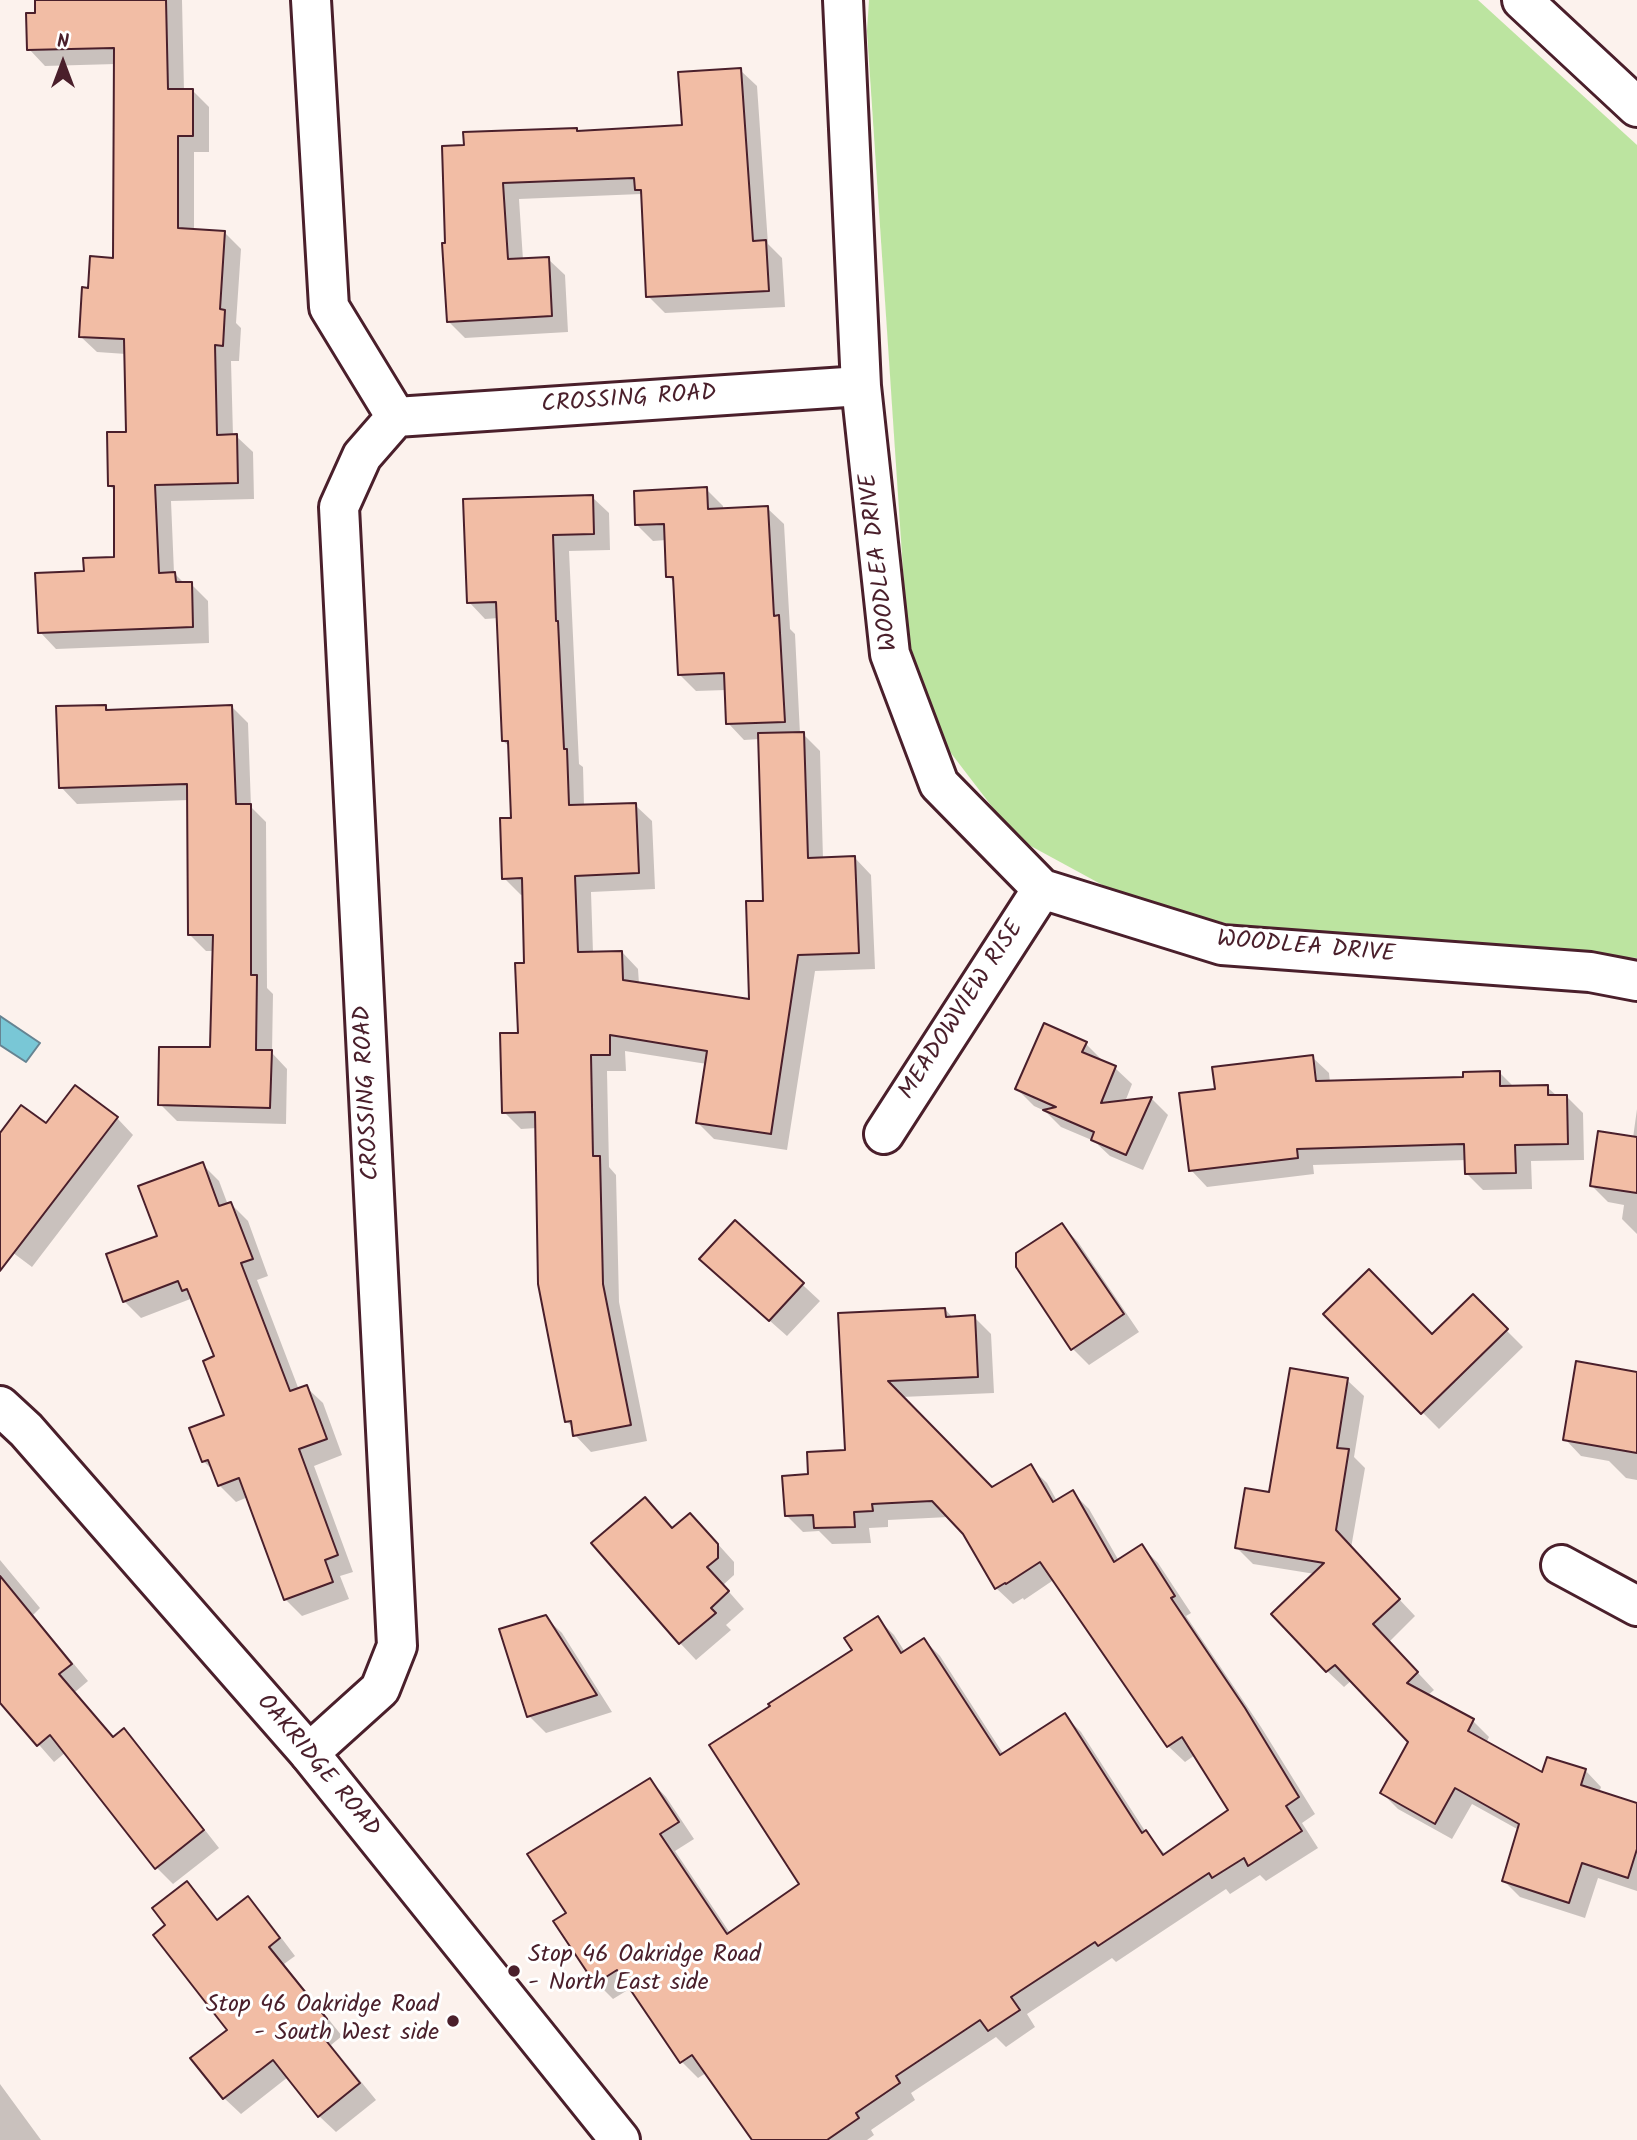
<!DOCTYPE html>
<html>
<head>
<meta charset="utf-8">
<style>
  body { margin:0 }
  #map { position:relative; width:1637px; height:2140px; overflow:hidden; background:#fcf2ed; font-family:Kalam,sans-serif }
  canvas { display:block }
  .north { position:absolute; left:28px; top:28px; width:70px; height:70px; -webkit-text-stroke:5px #fff; paint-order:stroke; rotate:0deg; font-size:19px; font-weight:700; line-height:28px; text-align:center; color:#4a1f2b }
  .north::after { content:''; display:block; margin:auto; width:24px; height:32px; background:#4a1f2b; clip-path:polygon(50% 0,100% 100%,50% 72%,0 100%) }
</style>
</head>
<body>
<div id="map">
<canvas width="1637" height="2140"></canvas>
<div class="north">N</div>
</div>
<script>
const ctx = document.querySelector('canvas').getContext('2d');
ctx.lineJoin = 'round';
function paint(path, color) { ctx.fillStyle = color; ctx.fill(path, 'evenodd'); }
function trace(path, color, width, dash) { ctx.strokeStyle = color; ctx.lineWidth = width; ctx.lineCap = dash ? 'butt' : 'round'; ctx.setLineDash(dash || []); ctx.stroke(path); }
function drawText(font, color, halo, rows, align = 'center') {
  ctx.font = font + ' Kalam,sans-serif'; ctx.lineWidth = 6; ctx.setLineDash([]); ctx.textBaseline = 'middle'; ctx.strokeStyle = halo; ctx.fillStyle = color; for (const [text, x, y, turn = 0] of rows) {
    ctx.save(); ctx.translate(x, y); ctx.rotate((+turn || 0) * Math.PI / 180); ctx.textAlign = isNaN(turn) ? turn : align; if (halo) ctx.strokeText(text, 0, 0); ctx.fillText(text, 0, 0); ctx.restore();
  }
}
paint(new Path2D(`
  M869,0H1478L1637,145V958L1230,924L1132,901L1016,838L944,744L908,645L867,31Z`), '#bce4a0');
const water = new Path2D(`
  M0,1016L40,1043L26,1062L0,1045Z`);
paint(water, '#79c7d6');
trace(water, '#668492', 2);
paint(new Path2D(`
  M37,0H182L184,91H193L209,107V152H194V231L224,232L241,249L236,323L241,328L239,361H231L233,436H236L253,452L254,499L171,501L174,573L185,584H191L208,601L209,643L56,649L40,632L85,573L116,559V492L110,486L128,433L126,354L97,352L80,336L115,260L116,64L45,66L29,49L37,14Z
  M740,70L757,86L768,244L782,258L785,307L665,313L648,296L641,194L519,199L523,260L548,259L565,275L568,332L465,338L448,321L444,148L576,130L579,133L683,127Z
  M706,489L723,506V510L767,508L784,524L790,629L795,634L800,734H803L820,751L823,859L855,858L871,875L875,969L815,971L787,1150L714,1139L698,1123L707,1064L625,1051L626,1071H607L609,1167L616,1175L619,1302L647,1441L591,1452L575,1435L574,1428L566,1421L537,1128L521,1129L504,1112L520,1034L526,964L524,894L521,895L504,878L513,820L510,747L503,741L499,618L485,619L469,602L592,497L609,513L610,550L569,551L579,764L583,767L584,806L635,805L652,821L655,889L591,892L593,953L622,952L638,969L639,984L751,1001L765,902L760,739L744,740L728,723L726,690L696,691L680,675L676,584L668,576L666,540L653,541L636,524Z
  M105,706L110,711L231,706L248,723L251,807L266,822L267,988L273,994L272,1053L287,1069L286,1124L177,1121L160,1104L212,1049L214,951H206L189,934V800L77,804L61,787Z
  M1086,1044L1102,1060L1101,1062L1115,1068L1132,1084L1125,1102L1151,1098L1168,1115L1143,1170L1110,1156L1094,1141L1061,1127L1045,1111L1034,1106L1017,1089Z
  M1312,1057L1329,1073L1330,1083L1465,1079L1500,1073L1514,1087H1547L1557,1096H1566L1583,1113L1584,1160L1531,1161L1532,1189L1483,1190L1466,1173V1160L1313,1165L1314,1174L1207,1187L1191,1170L1217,1090Z
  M75,1087L117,1118L133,1135L32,1267L0,1243V1136L46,1126Z
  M1637,1109V1234L1622,1219L1624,1205L1608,1202L1592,1186L1633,1138Z
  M202,1164L219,1181L228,1205L231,1204L248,1221L268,1276L257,1280L299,1390L306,1387L323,1403L342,1455L314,1466L353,1572L340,1576L349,1599L302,1616L285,1599L248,1497L236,1502L219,1485L215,1472L203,1461L226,1416L216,1357L193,1298L141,1318L124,1301L159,1237Z
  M735,1222L820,1301L787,1336L718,1275Z
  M1062,1225L1078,1242L1139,1332L1089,1365L1073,1349Z
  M1473,1297L1523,1347L1439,1429L1325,1314L1432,1336Z
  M945,1309L953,1318L974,1317L991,1334L994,1393L902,1397L992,1489L1030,1467L1047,1483L1057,1501L1072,1492L1089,1509L1119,1561L1141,1546L1158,1563L1191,1613L1186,1616L1261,1727L1315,1814L1302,1823L1318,1848L1266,1881L1260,1875L1230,1894L1226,1889L1116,1962L1112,1958L1027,2014L1035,2027L1006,2047L996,2037L911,2093L915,2100L871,2130L874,2135L867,2140H754L706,2073L698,2078L682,2062L631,1988L613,1999L597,1983L568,1913L650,1780L666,1797L694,1839L675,1851L730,1933L801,1884L854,1651L877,1618L894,1635L905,1652L924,1640L940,1656L1004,1755L1065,1716L1081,1732L1147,1834L1166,1855L1231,1810L1195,1755L1185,1762L1168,1746L1055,1579L1024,1600L1023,1598L1013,1604L996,1588L964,1533L949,1517L888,1520V1527L869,1528L871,1543L832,1544L819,1531L803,1532L786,1515L810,1476L847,1451L840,1315Z
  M1637,1373V1480L1626,1478L1609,1461L1581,1456L1565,1439Z
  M1347,1380L1364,1396L1354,1457L1365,1468L1351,1548L1415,1616L1389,1642L1434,1690L1427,1696L1473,1721L1489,1737L1486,1743L1543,1775L1585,1770L1601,1787L1599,1793L1637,1805V1891L1598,1878L1585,1918L1520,1897L1504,1881L1519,1830L1472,1804L1452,1839L1398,1809L1382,1793L1410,1741L1352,1680L1344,1687L1327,1671L1315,1574L1253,1564L1237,1548L1270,1494Z
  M661,1515L673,1530L707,1532L734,1562V1575L723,1585L744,1609L726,1625L731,1630L696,1660L680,1643Z
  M0,1560L40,1608L33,1615L88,1681L75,1692L114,1738L123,1731L140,1747L219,1848L173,1884L156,1867L66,1752L54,1762L0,1700Z
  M545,1617L562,1633L612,1712L546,1733L529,1716Z
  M187,1884L203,1900L219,1921L248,1899L264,1915L295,1956L284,1964L342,2036L331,2045L376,2100L336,2132L319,2116L288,2077L241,2114L224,2098L229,2030L167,1925Z
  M0,2084L41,2140H0Z`), '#0003');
const building = new Path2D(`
  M35,0H166L168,89H193V136H178V228L225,231L220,309L225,310L223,346L215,345L217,435L237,434L238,483L155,485L159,573L175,572L176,582H192L193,627L38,633L35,573L84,571L83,558L114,557V486H108L107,432H126L124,339L79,337L82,287L88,288L90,256L113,258L114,48L27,50L26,13H35Z
  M741,68L753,241L766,240L769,291L646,297L641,190H635L634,178L503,183L508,259L549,257L552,316L447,322L442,243H445L442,146L464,145L463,132L577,128V131L682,125L678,72Z
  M707,487L708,509L768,506L774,616L779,615L785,722L726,724L724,673L678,675L673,577H666L664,524L635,525L634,491Z
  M593,495L594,534L553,535L556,621H558L564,749H567L569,805L636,803L639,873L575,876L578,952L622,951L623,980L749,999L746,901H763L758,733L804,732L808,858L855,856L859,953L798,955L771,1134L696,1123L707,1051L610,1035V1055H591L593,1156H600L603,1284L631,1425L573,1436L571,1421L565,1422L538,1284L535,1112L502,1113L500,1033H518L515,963H524L522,878L502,879L500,818H511L508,741H502L496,602L467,603L463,499Z
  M106,705V710L232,705L236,804H251V975H257L256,1050H272L270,1108L158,1105L159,1047H210L213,935H188L187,784L59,788L56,706Z
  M1044,1023L1087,1042L1082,1052L1116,1066L1101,1103L1152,1097L1126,1155L1091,1140L1094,1132L1043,1110L1056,1107L1015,1089Z
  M1313,1055L1316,1081L1463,1077V1072L1500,1071V1086L1548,1085V1095H1567L1568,1144L1515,1145L1516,1173L1465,1174L1464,1144L1297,1149L1298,1158L1189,1171L1179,1093L1215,1089L1212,1067Z
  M75,1085L118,1117L0,1271V1133L21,1105L46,1123Z
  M1598,1131L1637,1137V1193L1590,1186Z
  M203,1162L219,1206L231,1202L253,1259L241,1263L290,1391L307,1385L327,1439L299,1449L338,1555L325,1560L333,1582L284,1600L239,1478L218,1486L208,1460L202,1462L189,1428L224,1415L203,1361L214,1356L187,1289L182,1291L178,1281L123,1302L106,1254L157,1236L138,1186Z
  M735,1220L804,1283L769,1321L699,1259Z
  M1062,1223L1124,1314L1071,1350L1016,1267V1253Z
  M1369,1269L1432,1334L1473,1294L1508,1329L1421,1414L1323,1314Z
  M945,1308L946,1317L975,1315L978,1377L888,1381L992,1487L1031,1464L1053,1502L1073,1490L1114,1562L1142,1544L1175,1596L1171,1598L1245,1708L1299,1797L1286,1806L1302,1831L1248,1866L1244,1858L1212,1878L1209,1873L1098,1946L1095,1942L1011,1997L1020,2010L988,2031L980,2020L896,2076L900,2083L856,2113L859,2118L827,2140H752L692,2055L680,2063L617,1970L595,1984L553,1921L566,1913L527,1854L650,1778L679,1822L660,1834L727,1934L799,1884L709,1745L770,1706L768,1704L852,1650L844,1638L878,1616L901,1653L924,1638L1000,1755L1065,1713L1142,1833L1146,1830L1163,1855L1228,1810L1182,1737L1167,1747L1040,1562L1006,1584L1005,1583L995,1589L963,1534L932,1501L872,1504L873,1511L854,1512L855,1527L814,1528L813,1515L785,1516L782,1476L808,1474L807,1452L845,1450L838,1313Z
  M1576,1361L1637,1372V1453L1563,1440Z
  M1290,1368L1348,1378L1337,1448L1349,1449L1336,1530L1400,1599L1373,1624L1418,1672L1407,1683L1474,1719L1468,1731L1542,1772L1547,1757L1586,1769L1581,1785L1637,1803V1849L1628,1878L1582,1863L1569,1903L1502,1881L1519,1824L1455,1788L1435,1824L1380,1793L1408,1742L1335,1665L1326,1672L1271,1614L1324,1563L1235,1548L1245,1488L1269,1492Z
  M645,1497L672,1528L690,1513L718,1544V1558L707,1567L729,1591L711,1608L716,1613L679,1644L591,1543Z
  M0,1576L72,1664L59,1674L113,1737L124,1728L204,1830L155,1869L50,1735L37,1746L0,1703Z
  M546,1615L597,1695L527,1717L499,1629Z
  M187,1881L217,1920L248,1896L280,1938L269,1947L327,2019L316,2028L360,2083L318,2117L273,2060L223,2099L190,2058L227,2030L153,1935L165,1925L152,1908Z`);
paint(building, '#f2bda5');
trace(building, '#4a1f2b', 2);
const street = new Path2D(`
  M311,0L329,307L396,417
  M843,0L861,386L890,654L939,784L1042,889L1222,945L1590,972L1637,981
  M1522,0L1637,107
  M884,1134L1042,889
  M1561,1565L1637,1606
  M309,1753L380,1689L397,1646L339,507L362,456L396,417L861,386`);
const secondary = new Path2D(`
  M0,1406L26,1430L309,1753L620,2140`);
trace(street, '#4a1f2b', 44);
trace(secondary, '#4a1f2b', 44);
trace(street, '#fff', 38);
trace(secondary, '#fff', 38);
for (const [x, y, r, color] of [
  [514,1971,7,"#4a1f2b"],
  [453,2021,7,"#4a1f2b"]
]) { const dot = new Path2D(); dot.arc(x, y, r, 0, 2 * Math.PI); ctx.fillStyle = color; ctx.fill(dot); trace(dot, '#fff', 2.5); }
drawText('24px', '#4a1f2b', '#fff', [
  ["CROSSING ROAD",629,401,-4],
  ["WOODLEA DRIVE",881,562,-97],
  ["WOODLEA DRIVE",1306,949,5],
  ["MEADOWVIEW RISE",963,1011,-57],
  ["CROSSING ROAD",369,1093,-93],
  ["OAKRIDGE ROAD",317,1767,50]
]);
drawText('24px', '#4a1f2b', '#fff', [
  ["Stop 46 Oakridge Road",528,1957],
  ["- North East side",528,1985],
  ["Stop 46 Oakridge Road",439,2007,"right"],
  ["- South West side",439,2035,"right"]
], 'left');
</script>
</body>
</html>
